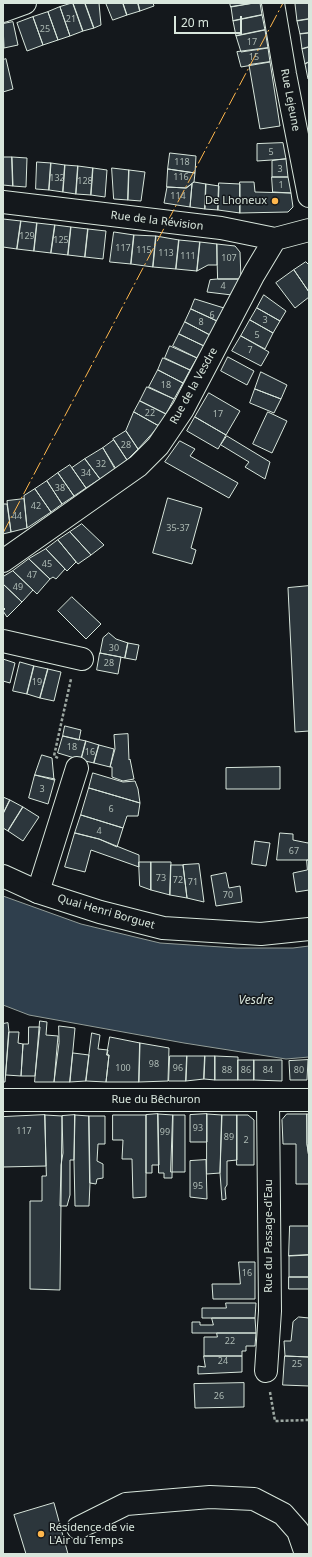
<!DOCTYPE html>
<html>
<head>
<meta charset="utf-8">
<style>
  body { margin:0 }
  #map { position:relative; width:312px; height:1557px; overflow:hidden; background:#14181c; font-family:"Noto Sans",sans-serif }
  canvas { display:block }
  .frame { position:absolute; inset:0; border:4px solid #d8e6dc; pointer-events:none }
  .scale { position:absolute; left:174px; top:16px; width:68px; height:18px; box-sizing:border-box; border:2px solid #d8e6dc; border-top:0; padding-left:5px; font-size:12px; line-height:14px; white-space:nowrap; color:#d8e6dc; -webkit-text-stroke:3px #14181c; paint-order:stroke }
</style>
</head>
<body>
<div id="map">
<canvas width="312" height="1557"></canvas>
<div class="frame"></div>
<div class="scale">20 m</div>
</div>
<script>
const ctx = document.querySelector('canvas').getContext('2d');
ctx.lineJoin = 'round';
function paint(path, color) { ctx.fillStyle = color; ctx.fill(path, 'evenodd'); }
function trace(path, color, width, dash) { ctx.strokeStyle = color; ctx.lineWidth = width; ctx.lineCap = dash ? 'butt' : 'round'; ctx.setLineDash(dash || []); ctx.stroke(path); }
function drawText(font, color, halo, rows, align = 'center') {
  ctx.font = font + ' "Noto Sans",sans-serif'; ctx.lineWidth = 3; ctx.setLineDash([]); ctx.textBaseline = 'middle'; ctx.strokeStyle = halo; ctx.fillStyle = color; for (const [text, x, y, turn = 0] of rows) {
    ctx.save(); ctx.translate(x, y); ctx.rotate((+turn || 0) * Math.PI / 180); ctx.textAlign = isNaN(turn) ? turn : align; if (halo) ctx.strokeText(text, 0, 0); ctx.fillText(text, 0, 0); ctx.restore();
  }
}
const water = new Path2D(`
  M3,896L81,924L160,943L237,948H293L309,946V1057L286,1059L184,1043L29,1015L3,1005Z`);
paint(water, '#2f3f4d');
trace(water, '#939e99', 1);
const building = new Path2D(`
  M73,3L83,31L70,36L60,7Z
  M73,3H85L94,28L83,31Z
  M85,3H99L101,25L94,28Z
  M106,3H123L127,15L113,20Z
  M123,3H138L140,11L127,15Z
  M138,3H153L154,6L140,11Z
  M230,3H254L231,7Z
  M254,3H260L262,15L233,21L231,7Z
  M309,3V19L297,21L295,4Z
  M60,7L70,36L58,40L48,12Z
  M48,12L58,40L43,45L33,17Z
  M262,15L265,30L236,36L233,21Z
  M33,17L43,45L27,51L17,23Z
  M309,19V33L300,34L297,21Z
  M13,22L18,45L4,48L3,24Z
  M265,30L268,48L241,52L236,36Z
  M309,33V47L302,49L300,34Z
  M309,47V62L305,64L302,49Z
  M268,48L270,62L241,67L237,52Z
  M6,59L13,89L3,92V60Z
  M270,62L280,126L260,129L249,65Z
  M309,62V79H308L305,64Z
  M283,143L286,159L257,161V144Z
  M170,153L196,156L195,173L168,169Z
  M3,157H12L13,186L3,185Z
  M12,157L27,158L26,187L13,186Z
  M286,159L288,177H272V161Z
  M37,162L51,163L49,190L36,189Z
  M51,163L65,165L63,192L49,190Z
  M65,165L78,166L76,194L63,192Z
  M78,166L93,168L91,195L76,194Z
  M93,168L107,170L105,197L91,195Z
  M112,168L129,170L128,200L114,199Z
  M168,169L195,173L194,182L186,188L167,187Z
  M129,170L145,172L141,201L128,200Z
  M272,177H288L291,193L273,192Z
  M194,182L206,184L205,209L190,207L192,184Z
  M240,182H254L255,192L291,193L293,207L288,212L240,213Z
  M219,183L240,184V213L218,210Z
  M192,184L190,207L164,203L167,187L186,188Z
  M206,184L219,186L218,210L205,209Z
  M3,219L21,221L17,249L3,247Z
  M21,221L37,223L34,251L17,249Z
  M37,223L55,225L51,253L34,251Z
  M55,225L71,227L68,255L51,253Z
  M71,227L88,229L85,257L68,255Z
  M88,229L106,231L103,259L85,257Z
  M114,232L134,235L131,264L110,262Z
  M134,235L156,236L153,267L131,264Z
  M156,236L179,240L176,269L153,267Z
  M179,240L200,242L197,271L176,269Z
  M200,242L217,244V265H208L197,271Z
  M217,244L235,246L240,252L241,279H218Z
  M306,262L309,265V292L294,270Z
  M294,270L309,292V297L295,308L276,283Z
  M218,279H241L232,295L207,292L210,280Z
  M264,295L286,311L280,321L257,308Z
  M195,299L224,308L217,321L191,309Z
  M257,308L280,321L273,333L250,320Z
  M191,309L217,321L210,335L185,322Z
  M250,320L273,333L265,349L241,336Z
  M185,322L210,335L204,346L179,334Z
  M179,334L204,346L197,358L173,346Z
  M241,336L269,352L261,366L232,351Z
  M170,346L197,358L190,370L165,358Z
  M228,357L254,371L247,385L221,371Z
  M163,358L190,370L183,383L158,370Z
  M158,370L183,383L174,399L149,387Z
  M261,372L287,385L281,399L255,389Z
  M147,387L174,399L166,414L140,401Z
  M255,389L281,399L274,413L250,403Z
  M209,393L240,411L226,435L195,417Z
  M140,401L166,414L159,426L134,412Z
  M134,412L159,426L138,449L126,431Z
  M268,412L287,421L272,453L253,444Z
  M195,417L226,435L218,449L187,431Z
  M126,431L138,449L127,460L113,439Z
  M227,436L270,462L265,479L245,467L249,462L221,445Z
  M114,440L127,460L116,469L103,448Z
  M180,441L195,449L190,456L238,483L229,498L165,462Z
  M103,448L115,469L100,479L85,459Z
  M85,459L100,479L86,488L72,468Z
  M70,465L86,488L74,496L58,473Z
  M58,473L74,496L62,504L47,481Z
  M47,481L62,504L51,512L35,489Z
  M35,489L51,512L27,528L24,496Z
  M168,498L202,508L191,548L196,550L192,564L153,553Z
  M24,499L27,528L11,532L7,501Z
  M3,504H7L11,532L3,534Z
  M82,524L104,545L91,555L70,532Z
  M70,532L91,555L78,564L58,540Z
  M58,540L76,562L67,571L46,549Z
  M46,549L65,569L56,579L53,577L50,579L29,559Z
  M29,559L50,579L37,594L13,571Z
  M13,571L33,590L22,602L3,584V577Z
  M3,584L22,602L7,617L3,611L5,609L3,607Z
  M309,586V731L295,732L288,588Z
  M72,597L101,624L86,639L58,611Z
  M109,633L116,639L128,643L125,658L100,653L103,638Z
  M128,643L139,645L136,660L125,658Z
  M100,653L121,657L118,674L97,670Z
  M3,659L15,663L10,683L3,681Z
  M20,662L34,666L27,694L13,691Z
  M34,666L48,669L40,698L27,694Z
  M48,669L61,672L54,701L40,698Z
  M65,726L81,730L79,740L63,736Z
  M128,734L129,760L130,759L134,779L123,781L112,777V767H110L115,749L114,735Z
  M63,736L86,741L81,760L58,753Z
  M86,741L99,745L94,763L81,760Z
  M99,745L114,749L110,767L94,763Z
  M42,755L52,758L54,780L35,775Z
  M280,767V789H226V768Z
  M93,773L123,782L135,781L138,789L140,803L89,788Z
  M35,775L55,779L48,804L29,798Z
  M89,788L140,803L138,816H127L123,828L81,815Z
  M3,797L10,800L3,814Z
  M10,800L23,807L8,831L3,828V814Z
  M23,807L39,817L23,841L8,831Z
  M81,815L123,828L117,847L99,839L75,833Z
  M75,833L99,839L139,855V867L91,850L85,872L65,867Z
  M280,833L293,834V840L308,843L309,841V860H277Z
  M255,841L270,843L266,866L252,864Z
  M307,860H309V890L296,892L293,873L307,870Z
  M139,862H151V890L140,886Z
  M151,862H171L170,895L151,890Z
  M199,864L204,902L187,898L183,865Z
  M171,865H183L187,898L170,895Z
  M226,873L229,888L240,886L242,902L216,906L211,876Z
  M40,1021L47,1022L46,1035L58,1036L54,1082H35Z
  M8,1023L9,1032L5,1082H3V1024Z
  M59,1026L75,1028L70,1082H54L59,1043Z
  M29,1027H40L35,1076H21L23,1044H28Z
  M9,1032H19L18,1043L23,1044L21,1076L6,1075Z
  M92,1033L100,1035L98,1049L108,1050L107,1055H109L106,1082L86,1081Z
  M110,1037L140,1043L139,1082H106L109,1055H107Z
  M140,1043L169,1048L168,1081L139,1082Z
  M73,1053L89,1055L86,1081L70,1082Z
  M170,1056H187L186,1081H169Z
  M187,1056H205L204,1079L186,1081Z
  M205,1056H215V1080L204,1079Z
  M215,1056L238,1057V1080H215Z
  M238,1060H254V1080H238Z
  M254,1060H282V1081L254,1080Z
  M308,1060L307,1080H290L289,1061Z
  M158,1114L173,1115L172,1178H164V1173H159Z
  M158,1114L159,1165H152V1173H146V1115Z
  M207,1114V1142H190V1115Z
  M207,1114L222,1115L220,1173L207,1174Z
  M287,1114H307V1144L309,1158V1184H296V1144H283L282,1120Z
  M307,1114H309V1158L307,1144Z
  M45,1115L62,1116L60,1290L30,1289V1201H42V1176H46Z
  M45,1115L46,1166L3,1167V1117Z
  M75,1115L89,1116L90,1183L89,1206H75L74,1160Z
  M75,1115L74,1160H70V1195L67,1206H60L61,1165L63,1153L62,1116Z
  M113,1115H146V1197L133,1198L132,1159H122L123,1140H113Z
  M173,1115H185V1172H171Z
  M222,1115H237V1160L227,1161V1185L225,1188L226,1199L222,1200L220,1173Z
  M237,1115H248L254,1120V1165H237Z
  M89,1116H105V1144H98L97,1161L103,1164V1178L97,1179L96,1184L90,1183Z
  M206,1160L207,1199L190,1197V1161Z
  M290,1226H309V1255L289,1256Z
  M309,1255V1277H289V1256Z
  M239,1262H255V1299H213L212,1284H240Z
  M289,1277H309V1289H289Z
  M226,1303H256L255,1318H202V1308H226Z
  M299,1317L309,1318V1357L285,1356L284,1341H291L293,1322Z
  M212,1318H255L256,1333H192V1322H200V1325H213Z
  M217,1333H256L255,1346H246V1351H242V1356H204V1337H217Z
  M204,1356H242V1372L198,1374V1366L205,1367Z
  M285,1356L309,1357V1386L283,1385Z
  M244,1383V1407L195,1408L194,1384Z
  M54,1503L68,1554H26L14,1515Z`);
paint(building, '#2c363c');
trace(building, '#d8e6dc', 1);
const minor = new Path2D(`
  M273,3L285,74L309,196
  M3,11L25,3
  M3,202L221,228L275,239L309,230
  M3,561L138,466L158,446L183,409L254,274L275,239
  M3,641L82,659
  M38,892L77,768
  M3,1100H309
  M266,1371L270,1311L268,1100
  M78,1528L126,1504L210,1497L254,1499L283,1514L298,1531L306,1554`);
const major = new Path2D(`
  M3,876L38,892L100,912L163,928L261,934L309,929`);
trace(minor, '#d8e6dc', 24);
trace(major, '#d8e6dc', 24);
trace(new Path2D(`
  M58,758L54,756L71,679
  M270,1392L275,1421L309,1420`), '#9da8a2', 2.5, [3, 2]);
trace(minor, '#14181c', 22);
trace(major, '#14181c', 22);
trace(new Path2D(`
  M3,533L283,3`), '#ffb74d', 1, [14, 3, 2, 3]);
for (const [x, y, r, color] of [
  [275,201,4,"#ffb74d"],
  [41,1534,4,"#ffb74d"]
]) { const dot = new Path2D(); dot.arc(x, y, r, 0, 2 * Math.PI); ctx.fillStyle = color; ctx.fill(dot); trace(dot, '#14181c', 1.5); }
drawText('9px', '#adbab4', null, [
  ["21",71,19],
  ["25",45,29],
  ["17",252,42],
  ["15",254,57],
  ["5",271,152],
  ["118",182,162],
  ["3",280,169],
  ["116",181,177],
  ["132",57,178],
  ["128",85,181],
  ["1",281,185],
  ["114",178,196],
  ["129",27,236],
  ["125",61,240],
  ["117",123,248],
  ["115",144,250],
  ["113",166,253],
  ["111",188,256],
  ["107",229,258],
  ["4",223,286],
  ["6",212,315],
  ["3",265,320],
  ["8",201,322],
  ["5",257,335],
  ["7",250,350],
  ["18",166,385],
  ["22",150,413],
  ["17",218,414],
  ["28",126,445],
  ["32",101,464],
  ["34",86,473],
  ["38",60,488],
  ["42",36,506],
  ["44",17,516],
  ["35-37",178,528],
  ["45",47,564],
  ["47",32,575],
  ["49",18,587],
  ["30",114,648],
  ["28",109,663],
  ["19",37,682],
  ["18",72,747],
  ["16",90,752],
  ["3",42,789],
  ["6",111,809],
  ["4",99,831],
  ["67",294,851],
  ["73",161,878],
  ["72",178,880],
  ["71",193,882],
  ["70",228,895],
  ["98",154,1064],
  ["100",123,1068],
  ["96",178,1068],
  ["88",227,1070],
  ["86",246,1070],
  ["84",268,1070],
  ["80",299,1070],
  ["93",198,1128],
  ["117",24,1131],
  ["99",165,1132],
  ["89",229,1137],
  ["2",246,1140],
  ["95",198,1186],
  ["16",247,1273],
  ["22",230,1341],
  ["24",223,1361],
  ["25",297,1364],
  ["26",219,1396]
]);
drawText('11px', '#d8e6dc', '#14181c', [
  ["Rue Lejeune",290,100,79],
  ["Rue de la Révision",157,221,7],
  ["Rue de la Vesdre",194,386,-61],
  ["Quai Henri Borguet",106,912,16],
  ["Rue du Bêchuron",156,1100],
  ["Rue du Passage-d'Eau",269,1236,-90]
]);
drawText('11px', '#d8e6dc', '#14181c', [
  ["De Lhoneux",267,201],
  ["Résidence de vie",49,1528,"left"],
  ["L'Air du Temps",49,1541,"left"]
], 'right');
drawText('italic 12px', '#d8e6dc', '#14181c', [
  ["Vesdre",256,1001]
]);
</script>
</body>
</html>
